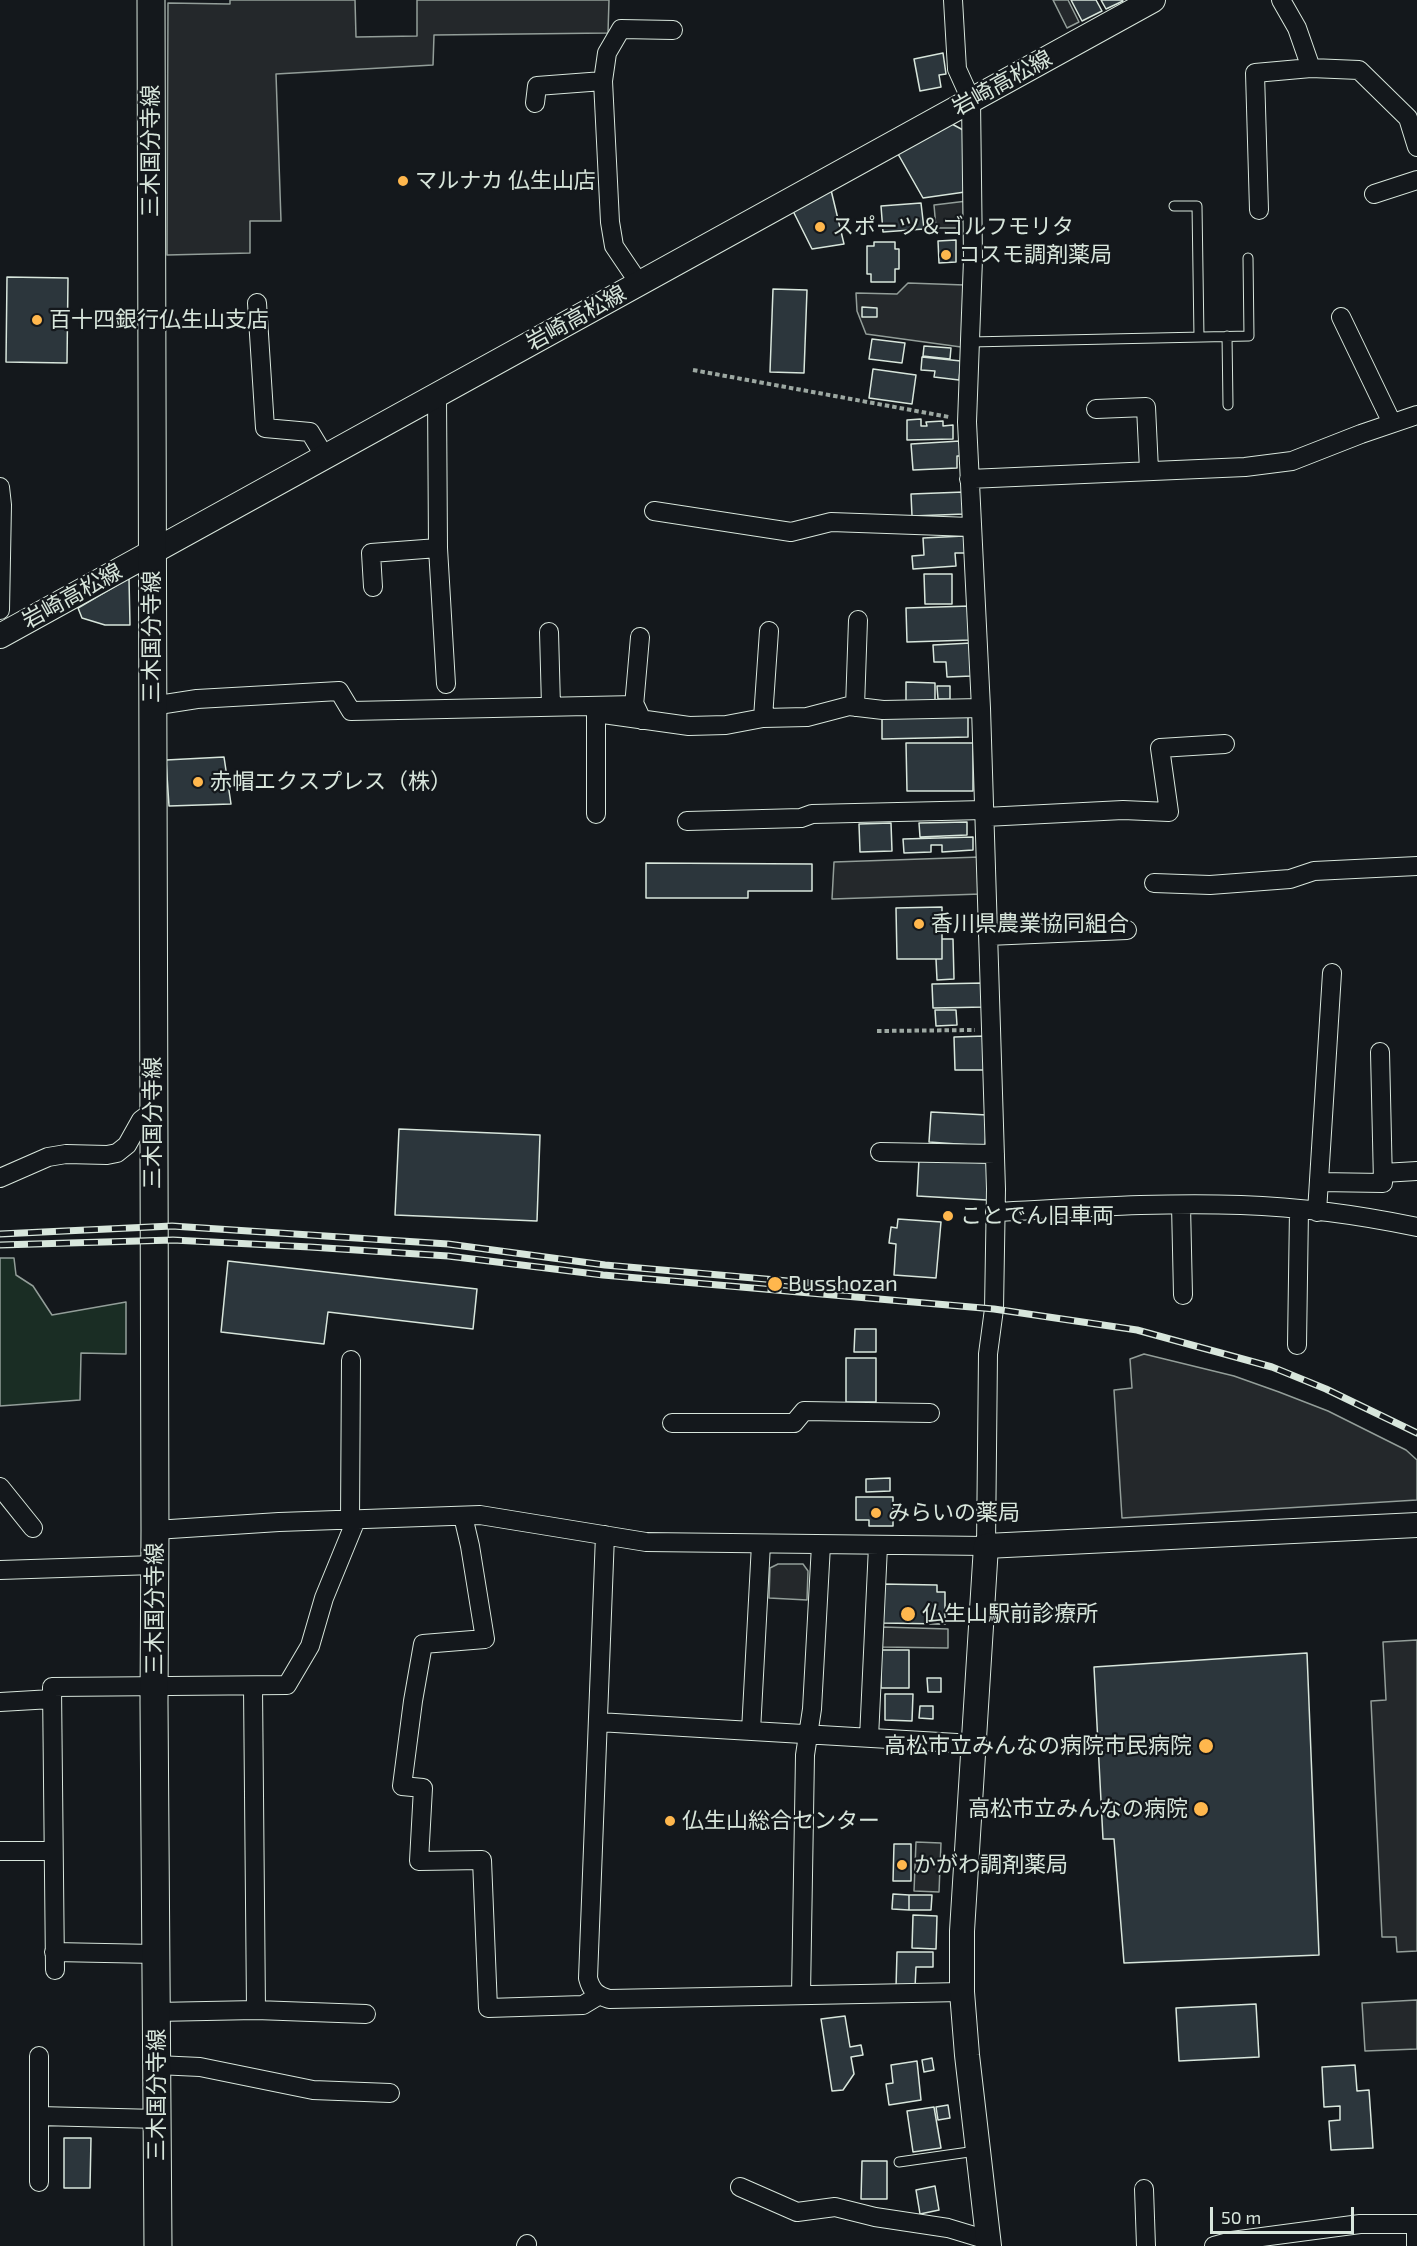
<!DOCTYPE html>
<html>
<head>
<meta charset="utf-8">
<style>
  body { margin:0 }
  #map { position:relative; width:1417px; height:2246px; overflow:hidden; background:#14181c; font-family:"Exo 2",sans-serif }
  canvas { display:block }
  .scale { position:absolute; left:1210px; top:2207px; width:144px; height:27px; box-sizing:border-box; border:3px solid #d8e6dc; border-top:0; padding-left:8px; font-size:18px; line-height:21px; white-space:nowrap; color:#d8e6dc; -webkit-text-stroke:4px #14181c; paint-order:stroke }
</style>
</head>
<body>
<div id="map">
<canvas width="1417" height="2246"></canvas>
<div class="scale">50 m</div>
</div>
<script>
const ctx = document.querySelector('canvas').getContext('2d');
ctx.lineJoin = 'round';
function paint(path, color) { ctx.fillStyle = color; ctx.fill(path, 'evenodd'); }
function trace(path, color, width, dash) { ctx.strokeStyle = color; ctx.lineWidth = width; ctx.lineCap = dash ? 'butt' : 'round'; ctx.setLineDash(dash || []); ctx.stroke(path); }
function drawText(font, color, halo, rows, align = 'center') {
  ctx.font = font + ' "Exo 2","Noto Sans JP",sans-serif'; ctx.lineWidth = 4.5; ctx.setLineDash([]); ctx.textBaseline = 'middle'; ctx.strokeStyle = halo; ctx.fillStyle = color; for (const [text, x, y, turn = 0] of rows) {
    ctx.save(); ctx.translate(x, y); ctx.rotate((+turn || 0) * Math.PI / 180); ctx.textAlign = isNaN(turn) ? turn : align; if (halo) ctx.strokeText(text, 0, 0); ctx.fillText(text, 0, 0); ctx.restore();
  }
}
const green = new Path2D(`
  M0,1258H14L16,1275L33,1286L52,1315L126,1302V1354L81,1353L80,1400L0,1406Z`);
paint(green, '#1a2d24');
trace(green, '#939e99', 1.5);
const parking = new Path2D(`
  M230,0H355L356,37L417,36V0H609L608,33L434,35L433,65L276,74L281,221H250V253L167,255L168,3L230,4Z
  M1053,0H1068L1079,22L1067,28Z
  M967,201L960,228H936L934,205Z
  M908,283L965,285L961,347L866,334L857,311L856,293L897,294Z
  M980,857L981,894L832,899L834,862Z
  M1144,1354L1234,1376L1279,1392L1328,1411L1406,1450L1417,1460V1500L1122,1518L1114,1390L1132,1388L1130,1359Z
  M778,1564H803L808,1571L807,1600L769,1598L770,1568Z
  M883,1627L948,1629V1648L882,1647Z
  M1417,1640V1951L1397,1952L1396,1937H1382L1371,1701L1386,1700L1383,1642Z
  M916,1842L941,1843L939,1892L914,1891Z
  M1417,2000V2049L1365,2051L1362,2003Z`);
paint(parking, '#24282b');
trace(parking, '#939e99', 1.5);
const building = new Path2D(`
  M1071,0H1096L1102,11L1082,21Z
  M1101,0H1122L1123,1L1106,9Z
  M943,53L946,74L939,75L941,87L920,91L914,59Z
  M952,124L963,130L965,192L923,198L898,154Z
  M831,190L844,244L812,249L793,211Z
  M921,203L924,229L883,232L881,206Z
  M956,240V262L939,263L938,241Z
  M874,242H895V249H899V269H895V282H871V274H867V246H874Z
  M7,277L68,278L67,363L6,362Z
  M773,289L807,290L804,373L770,372Z
  M862,307L877,308V317H862Z
  M872,339L905,343L902,363L869,359Z
  M924,346L951,348L950,359L923,356Z
  M922,357L961,361L959,380L934,377L935,371L921,370Z
  M873,369L916,375L912,404L869,398Z
  M921,419V426H927L926,422L943,421V426L953,425V439L907,440V420Z
  M960,441L961,456H957V468L913,470L911,444Z
  M964,492L965,514L912,516L911,494Z
  M964,536L965,553H955L956,566L913,569L912,556L924,555L923,538Z
  M924,574H952V604H925Z
  M129,578L130,625H105L82,618L78,608Z
  M970,606L971,640L907,642L906,608Z
  M971,643L972,676L947,677L946,662H934L933,645Z
  M906,682L935,683V703L906,702Z
  M937,686H950V699H938Z
  M968,716V737L882,739V718Z
  M906,743H973V791H907Z
  M224,757L231,804L169,806L166,760Z
  M967,822V835L920,837L919,823Z
  M891,823L892,851L860,852L859,824Z
  M973,837V850L942,852V845H931V852L904,853L903,839Z
  M646,863L812,864V891H748V898H646Z
  M942,907V959H897L896,908Z
  M942,939H953L954,979L937,980L936,959H942Z
  M984,983L985,1007L933,1008L932,984Z
  M935,1010H956L957,1025L936,1026Z
  M986,1036V1070H955L954,1037Z
  M931,1112L987,1115L985,1146L929,1142Z
  M399,1129L540,1135L537,1221L395,1215Z
  M919,1159L989,1163L987,1200L917,1196Z
  M898,1219L941,1222L936,1278L894,1275L896,1244L889,1243L891,1227L897,1228Z
  M228,1261L477,1289L473,1329L328,1312L324,1344L221,1332Z
  M855,1329H876V1352H854Z
  M846,1358H876V1402H846Z
  M890,1478V1491L866,1492V1479Z
  M856,1497H893V1526H869V1520H856Z
  M882,1584L937,1585V1592H945V1624L881,1623Z
  M881,1650H909V1688H881Z
  M1307,1653L1319,1955L1124,1963L1114,1839H1103L1094,1667Z
  M927,1678H941V1692H928Z
  M885,1694H913L912,1721L885,1720Z
  M920,1706H933V1719L919,1718Z
  M894,1844H911V1881H893Z
  M893,1894L909,1895V1910L892,1909Z
  M909,1895H932L931,1910H909Z
  M913,1915L937,1916L936,1949L912,1948Z
  M897,1952H933V1967H916L915,1988H896Z
  M1256,2004L1259,2057L1179,2061L1176,2008Z
  M845,2016L850,2047L861,2045L863,2055L851,2057L854,2074L843,2090L832,2091L821,2019Z
  M932,2058L934,2070L924,2072L922,2060Z
  M917,2061L921,2100L889,2105L886,2084L893,2083L891,2065Z
  M1355,2065L1357,2091L1369,2090L1373,2148L1331,2150L1329,2121L1340,2120V2106L1324,2107L1322,2067Z
  M948,2105L950,2118L938,2120L936,2107Z
  M934,2107L941,2148L913,2152L907,2111Z
  M64,2138H91L90,2188H64Z
  M862,2161H887V2199H861Z
  M935,2186L939,2210L920,2214L916,2190Z`);
paint(building, '#2c363c');
trace(building, '#d8e6dc', 1.5);
const lane = new Path2D(`
  M1174,206H1197L1199,337
  M1227,336L1228,405
  M970,342L1249,336L1248,258
  M899,2162L976,2151`);
const street = new Path2D(`
  M1281,0L1297,28L1311,68L1359,70L1408,118L1417,147
  M535,103L537,86L603,81
  M1374,194L1417,180
  M1259,210L1255,73L1311,68
  M639,283L614,246L610,222L603,81L607,53L621,29L673,30
  M257,303L265,428L310,432L325,457
  M1341,317L1392,423
  M437,395L438,548L446,684
  M1096,409L1146,407L1149,470
  M969,479L1245,467L1292,461L1361,434L1417,415
  M0,487L2,505L0,610
  M654,511L791,532L831,522L971,527
  M373,587L371,553L438,548
  M769,631L763,718L807,717L849,706L883,710L981,708
  M549,632L551,706
  M152,706L197,699L339,691L351,711L635,705L642,720
  M634,706L640,637
  M855,707L858,620
  M596,814V713L689,726L726,725L763,718
  M985,817L1123,810L1169,812L1160,748L1225,744
  M687,821L801,818L812,814L984,810
  M1154,883L1210,885L1290,879L1314,871L1417,866
  M988,936L1127,930
  M880,1152L995,1154
  M1383,1173L1417,1171
  M0,1178L48,1157L66,1154L107,1155L117,1153L127,1145L141,1120L153,1111
  M1319,1182L1383,1183L1380,1052
  M1181,1205L1183,1295
  M995,1212C1077,1208 1159,1202 1241,1205C1299,1207 1360,1215 1417,1227
  M1317,1212L1332,973
  M1297,1345L1299,1210
  M672,1423H794L804,1411L930,1413
  M0,1487L33,1528
  M463,1516L470,1546L485,1639L423,1644L413,1701L402,1786L423,1788L419,1861L482,1860L488,2008L583,2005L598,1996
  M350,1520L351,1360
  M155,1530L279,1522L480,1515L646,1542L986,1546L988,1354L994,1309L996,1189L981,708L967,422L973,259L971,100L957,69L953,0
  M605,1535L588,1978C591,1990 596,1995 609,1999L962,1992
  M0,1570L154,1565
  M253,1687L256,2010
  M0,1702L52,1699
  M598,1722L974,1744
  M751,1731L761,1544
  M869,1738L878,1546
  M0,1851H53
  M54,1952L156,1954
  M55,1970L52,1687L287,1685L310,1646L324,1598L356,1520
  M801,1995L805,1755L812,1709L821,1545
  M156,2012L256,2010L366,2014
  M157,2065L200,2067L313,2090L390,2093
  M39,2116L157,2119
  M39,2182V2056
  M740,2187L797,2212L835,2207L875,2217L948,2228L988,2240
  M1144,2189L1146,2246
  M526,2246L527,2244
  M1214,2246L1232,2241L1360,2224H1416V2246`);
const secondary = new Path2D(`
  M0,636L1153,0
  M989,2246L967,2055L962,1992V1931L986,1546L1417,1525`);
const primary = new Path2D(`
  M151,0L155,1530L154,1702L158,2246`);
trace(lane, '#d8e6dc', 11);
trace(street, '#d8e6dc', 20);
trace(secondary, '#d8e6dc', 26);
trace(primary, '#d8e6dc', 29);
trace(new Path2D(`
  M693,370L949,417
  M877,1031L975,1030`), '#9da8a2', 4, [4.5, 3]);
trace(lane, '#14181c', 9);
trace(street, '#14181c', 18);
trace(secondary, '#14181c', 24);
trace(primary, '#14181c', 27);
const rail = new Path2D(`
  M0,1234L172,1226L448,1244L605,1265L845,1286
  M0,1245L173,1240L310,1247L448,1256L603,1275L994,1309L1137,1330L1272,1367L1326,1389L1417,1433`);
trace(rail, '#d8e6dc', 7);
trace(rail, '#14181c', 4.5, [14]);
for (const [x, y, r, color] of [
  [403,181,6,"#ffb74d"],
  [820,227,6,"#ffb74d"],
  [946,255,6,"#ffb74d"],
  [37,320,6,"#ffb74d"],
  [198,782,6,"#ffb74d"],
  [919,924,6,"#ffb74d"],
  [948,1216,6,"#ffb74d"],
  [775,1284,8,"#ffb74d"],
  [876,1513,6,"#ffb74d"],
  [908,1614,8,"#ffb74d"],
  [1206,1746,8,"#ffb74d"],
  [1201,1809,8,"#ffb74d"],
  [670,1821,6,"#ffb74d"],
  [902,1865,6,"#ffb74d"]
]) { const dot = new Path2D(); dot.arc(x, y, r, 0, 2 * Math.PI); ctx.fillStyle = color; ctx.fill(dot); trace(dot, '#14181c', 2); }
drawText('22px', '#d8e6dc', '#14181c', [
  ["岩崎高松線",1002,83,-29],
  ["三木国分寺線",151,151,-90],
  ["岩崎高松線",576,318,-29],
  ["岩崎高松線",72,596,-29],
  ["三木国分寺線",152,637,-90],
  ["三木国分寺線",153,1123,-90],
  ["三木国分寺線",155,1609,-90],
  ["三木国分寺線",157,2095,-90]
]);
drawText('22px', '#d8e6dc', '#14181c', [
  ["マルナカ 仏生山店",415,181],
  ["スポーツ＆ゴルフモリタ",832,227],
  ["コスモ調剤薬局",958,255],
  ["百十四銀行仏生山支店",49,320],
  ["赤帽エクスプレス（株）",210,782],
  ["香川県農業協同組合",931,924],
  ["ことでん旧車両",960,1216],
  ["Busshozan",788,1284],
  ["みらいの薬局",888,1513],
  ["仏生山駅前診療所",922,1614],
  ["高松市立みんなの病院市民病院",1192,1746,"right"],
  ["高松市立みんなの病院",1188,1809,"right"],
  ["仏生山総合センター",682,1821],
  ["かがわ調剤薬局",914,1865]
], 'left');
</script>
</body>
</html>
